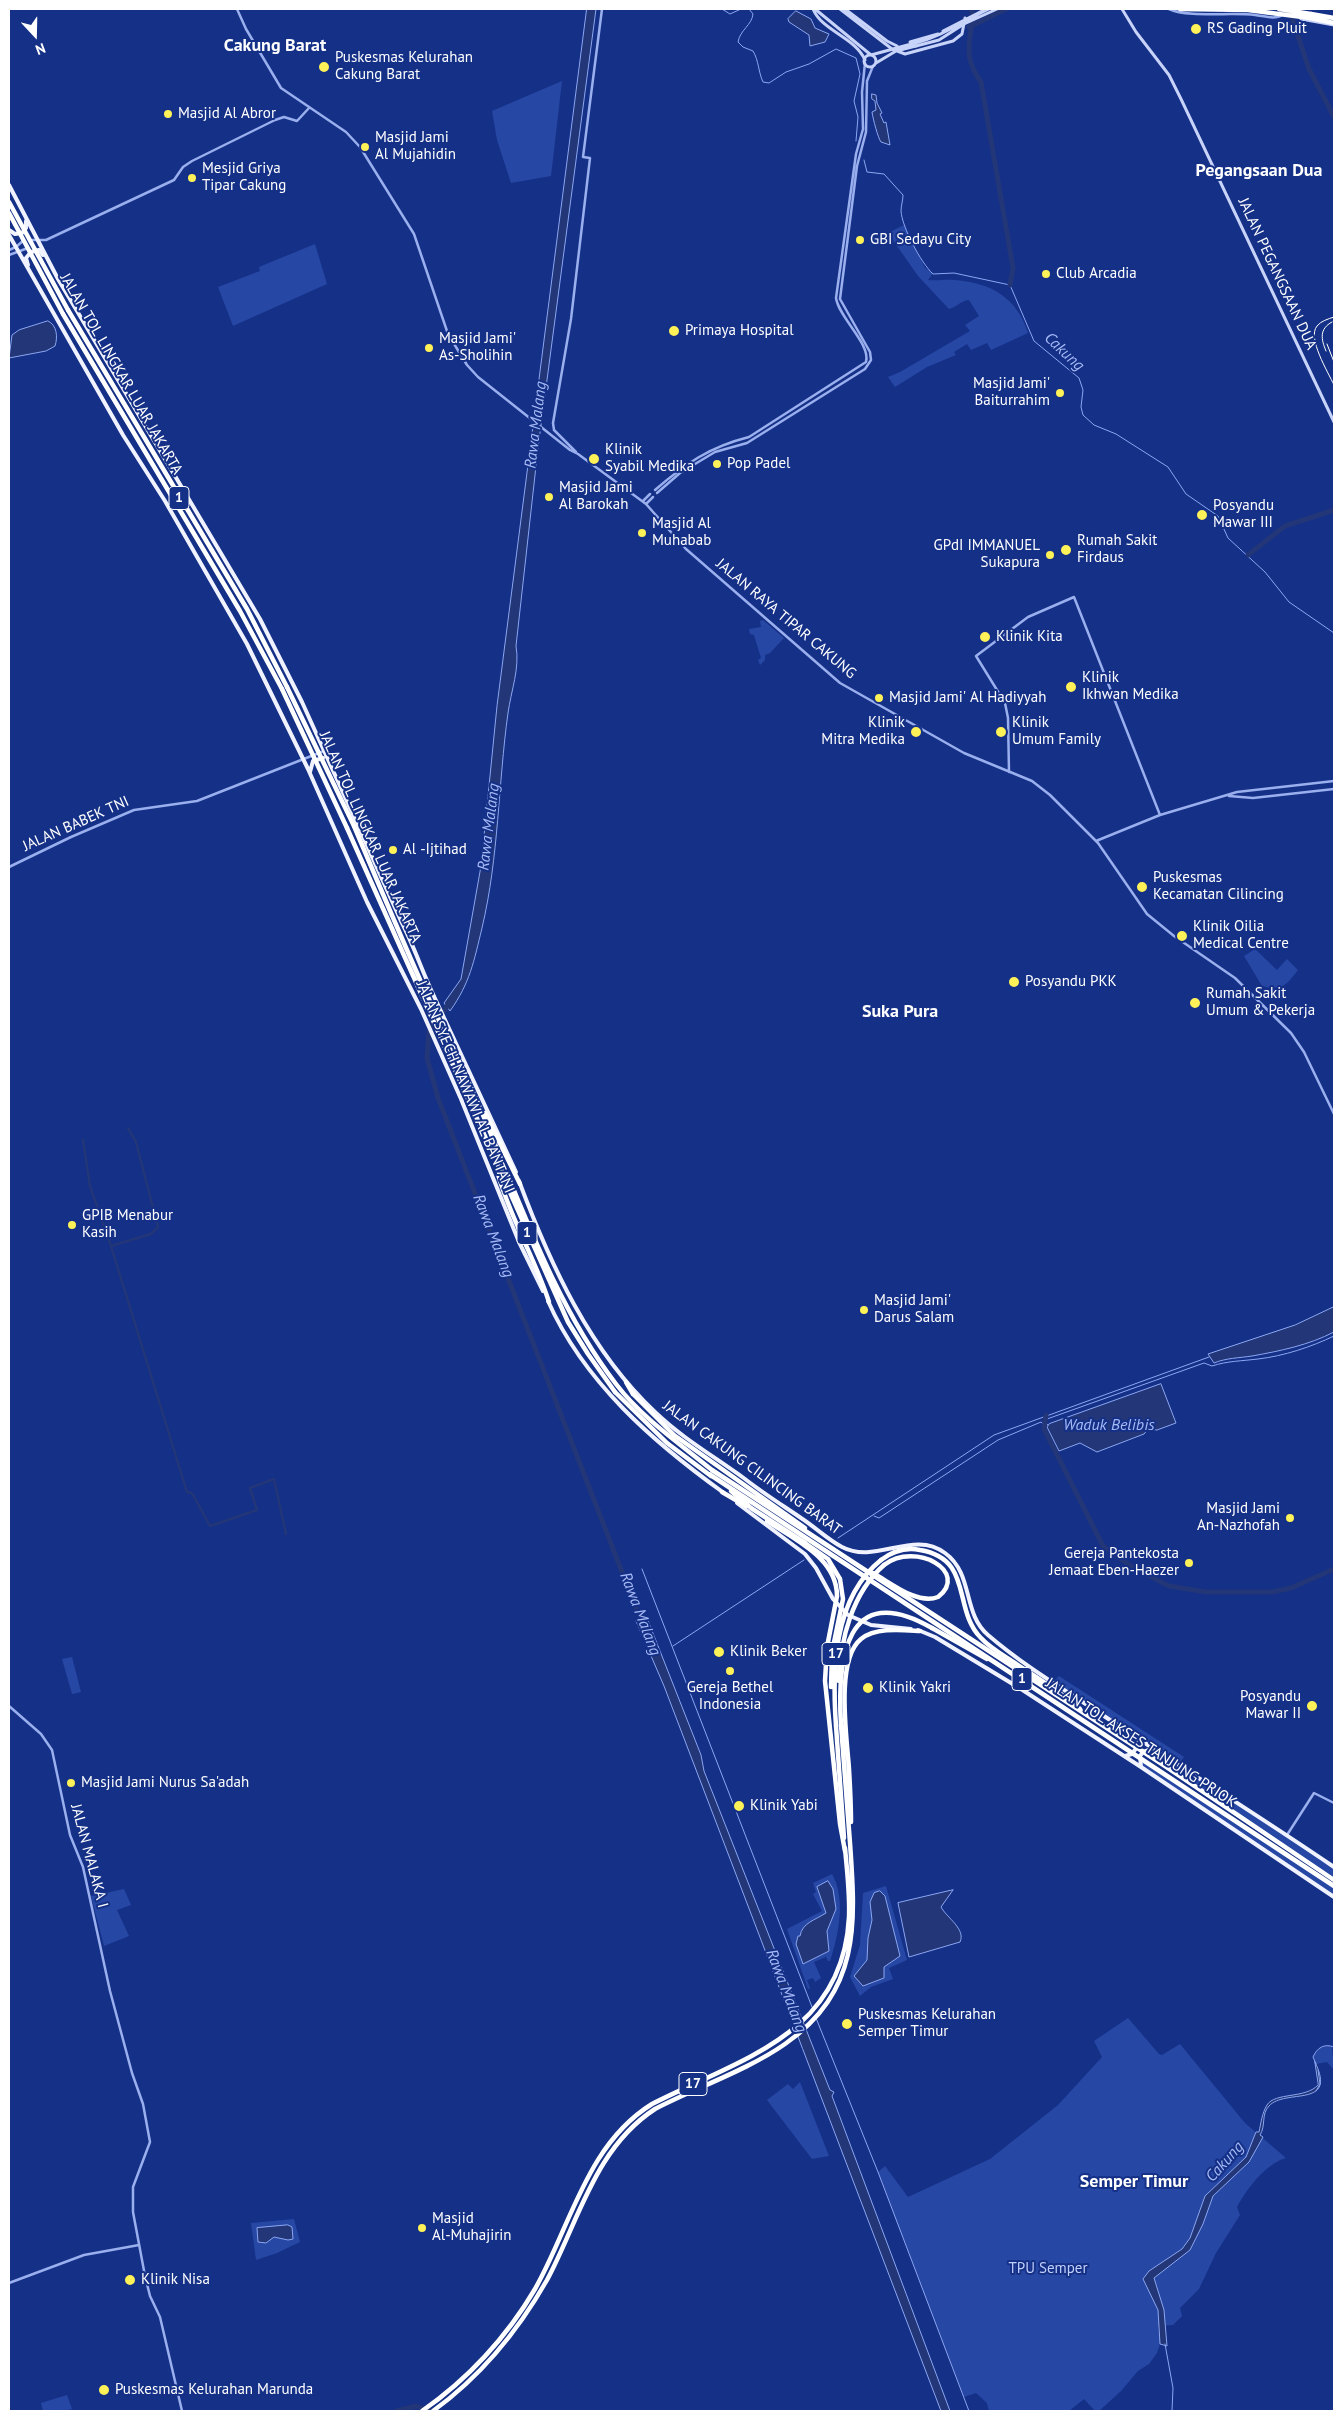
<!DOCTYPE html>
<html>
<head>
<meta charset="utf-8">
<style>
  body { margin:0 }
  #map { position:relative; width:1343px; height:2420px; overflow:hidden; background:#153087; font-family:"PT Sans",sans-serif }
  canvas { display:block }
  .frame { position:absolute; inset:0; border:10px solid #fff; pointer-events:none }
  .north { position:absolute; left:10px; top:10px; width:50px; height:50px; -webkit-text-stroke:4px #153087; paint-order:stroke; rotate:159deg; font-size:14px; font-weight:700; line-height:20px; text-align:center; color:#fff }
  .north::after { content:''; display:block; margin:auto; width:18px; height:22px; background:#fff; clip-path:polygon(50% 0,100% 100%,50% 72%,0 100%) }
</style>
</head>
<body>
<div id="map">
<canvas width="1343" height="2420"></canvas>
<div class="frame"></div>
<div class="north">N</div>
</div>
<script>
const ctx = document.querySelector('canvas').getContext('2d');
ctx.lineJoin = 'round';
function paint(path, color) { ctx.fillStyle = color; ctx.fill(path, 'evenodd'); }
function trace(path, color, width, dash) { ctx.strokeStyle = color; ctx.lineWidth = width; ctx.lineCap = dash ? 'butt' : 'round'; ctx.setLineDash(dash || []); ctx.stroke(path); }
function drawText(font, color, halo, rows, align = 'center') {
  ctx.font = font + ' "PT Sans",sans-serif'; ctx.lineWidth = 4; ctx.setLineDash([]); ctx.textBaseline = 'middle'; ctx.strokeStyle = halo; ctx.fillStyle = color; for (const [text, x, y, turn = 0] of rows) {
    ctx.save(); ctx.translate(x, y); ctx.rotate((+turn || 0) * Math.PI / 180); ctx.textAlign = isNaN(turn) ? turn : align; if (halo) ctx.strokeText(text, 0, 0); ctx.fillText(text, 0, 0); ctx.restore();
  }
}
paint(new Path2D(`
  M562,81L551,176L511,183L497,140L492,111Z
  M904,225L925,268L933,273L928,280C938,281 947,279 955,280C992,283 1017,298 1028,333L991,350L987,343L971,350L967,344L954,352L956,355L927,367L895,387L888,377L900,372L970,331L965,325L979,316L969,300C960,301 957,307 949,309L918,276L888,233Z
  M315,244L327,284L233,326L218,287L260,271L259,267Z
  M763,620L784,638L770,653L765,655V660L760,665L758,660L761,658L754,635L750,634L749,629L761,627L760,621Z
  M1255,949L1277,970L1287,959L1298,970C1286,986 1281,991 1262,986L1244,956Z
  M72,1657L81,1692L72,1694L62,1659Z
  M1059,1676L1184,1757L1178,1765L1334,1867V1881L1142,1752L1151,1749L1053,1682Z
  M1139,1758L1334,1886V1897L1141,1767Z
  M832,1874C846,1898 839,1935 830,1961H828L826,1957L814,1962L821,1978L815,1982L813,1978L807,1980L810,1988L808,1989L787,1929L822,1911L813,1894L816,1892L813,1883Z
  M886,1886L907,1960L889,1968L893,1979L871,1987L860,1996L850,1977L860,1945L863,1893Z
  M124,1889L131,1905L117,1910L129,1936L104,1946L91,1896Z
  M1128,2018L1159,2054L1162,2055L1180,2044L1245,2123L1286,2158C1265,2164 1247,2189 1237,2207L1240,2215L1216,2253L1199,2289L1180,2308L1182,2316L1173,2325L1158,2326L1160,2344L1157,2353L1149,2364L1138,2371L1121,2391L1099,2411H1095L1084,2399L1069,2411H989L987,2403L976,2393L964,2397L878,2172L885,2166L908,2197L990,2159L1058,2105L1102,2057L1094,2041Z
  M1327,2046H1332L1334,2070L1327,2062L1316,2064L1313,2056L1320,2048Z
  M800,2082L829,2156L812,2159L767,2100L788,2084L793,2089Z
  M294,2219L300,2242L277,2253L256,2260L251,2223Z
  M67,2395L72,2409L64,2411H43L41,2403Z`), '#2747a5');
const water = new Path2D(`
  M587,9H596L538,448L516,646C520,668 511,691 508,713C498,785 499,856 482,928C474,961 470,983 450,1011L444,1003L461,979L481,866L497,706Z
  M796,11L811,19L815,28L829,34L825,42L810,46L809,35L789,22L788,19Z
  M872,94L876,95L877,103L882,113L880,114L884,123L886,122L890,145L881,142C878,138 873,119 872,112L876,110L875,101L872,99Z
  M48,321C57,325 58,337 55,346L46,351L9,358L12,335L19,330Z
  M1334,1307V1332C1309,1345 1280,1351 1252,1356C1239,1358 1226,1358 1214,1363L1208,1354L1295,1325Z
  M1161,1384L1176,1423L1157,1430L1148,1429L1144,1434L1097,1452L1080,1443L1059,1451L1047,1427L1049,1424Z
  M647,1618L701,1755L704,1771L830,2090L834,2092L832,2096L950,2411H941L664,1686L636,1621Z
  M828,1881L833,1889L836,1909L827,1931L829,1951L803,1964L796,1944L798,1936H800C802,1923 815,1920 826,1913L817,1887Z
  M953,1890L941,1907C947,1918 966,1929 960,1942L909,1957L898,1903Z
  M880,1891L885,1896L900,1956L884,1967V1978L863,1986L854,1976L867,1960L868,1938L872,1920L870,1902L874,1893Z
  M1315,2062C1338,2109 1285,2088 1269,2106C1261,2114 1266,2126 1260,2135L1263,2137L1249,2162L1213,2196L1203,2224L1190,2250L1154,2278L1164,2310L1167,2346L1160,2344L1158,2310L1143,2279L1149,2271L1182,2249L1190,2238L1205,2196L1246,2157L1256,2132H1259C1261,2123 1262,2113 1267,2105C1275,2092 1306,2099 1318,2085Z
  M288,2225L292,2227L293,2239L288,2240L274,2237L266,2243L258,2242L257,2228Z`);
paint(water, '#223678');
trace(water, '#8ca7f1', 1);
trace(new Path2D(`
  M722,9L730,14L741,9
  M749,9L753,14C752,25 740,30 738,42L743,47L753,51C759,61 758,71 763,82L769,83L786,72L809,64L836,49L856,58L860,74L854,101L858,117L856,141
  M864,160L867,172L884,174L903,195C903,200 901,206 901,211C902,227 921,263 933,274L954,273L1010,285L1034,341L1079,378L1083,390L1081,407L1083,415L1094,425L1116,434L1168,467L1186,494L1218,516L1228,538L1265,572L1289,602L1334,633
  M1047,1419L1204,1363L1212,1366C1227,1361 1242,1361 1258,1359C1284,1356 1311,1347 1334,1336
  M1045,1422L1048,1425
  M874,1516L879,1518L998,1440L1041,1422L1043,1424
  M838,1538L994,1435L1209,1357
  M642,1569L812,2007
  M673,1646L804,1560
  M816,2018L878,2172L969,2411
  M1316,2064L1313,2057C1317,2048 1324,2043 1334,2047
  M1316,2091L1320,2084L1318,2070
  M1165,2344L1173,2388L1172,2411`), '#8ca7f1', 1);
trace(new Path2D(`
  M128,1128L136,1142L158,1227L151,1234L111,1246L187,1492L192,1493L210,1526L257,1510L250,1488L274,1479L286,1534
  M83,1140L90,1186L111,1246`), '#223678', 2.5);
trace(new Path2D(`
  M972,9C973,40 960,53 981,82L1013,268L1010,285
  M1290,12L1309,69L1334,117
  M969,27L1006,9
  M1248,555L1285,526L1334,510
  M451,1001L429,1031L427,1058L438,1098L643,1626
  M1046,1415L1044,1429L1103,1546L1132,1567L1169,1586L1206,1592H1272L1291,1588L1334,1569
  M396,2411L416,2406L431,2411`), '#223678', 5);
trace(new Path2D(`
  M237,9L246,29L281,88L346,132L360,147L414,234L448,334L467,365L478,377L570,450L578,454L646,504L686,549L840,683L964,753L1032,781L1050,795L1098,843L1147,914L1174,936L1235,978L1291,1033L1304,1052L1334,1114
  M1169,9C1188,18 1232,12 1255,15C1264,16 1275,20 1282,15
  M30,240H45
  M46,240L174,180L183,167L192,161L275,120L284,117L297,121L309,108
  M9,250L16,247L24,240
  M9,255L28,248
  M576,452L554,430L553,423L571,319L590,158L583,157L602,9
  M655,490C685,464 709,447 749,437L866,362C871,344 839,318 836,298L856,154L863,129L862,92L865,63
  M657,493L680,473L715,452L747,443L865,369L871,360L870,352L840,299L857,166L866,132L867,81L873,66
  M643,501L650,494
  M646,504L653,497
  M1009,772L1008,718L1005,703L976,656L1028,617L1074,597L1160,815
  M1229,796L1253,798L1334,789
  M1096,841L1160,815L1237,792L1334,781
  M9,867L71,837L134,810L197,801L324,751
  M9,1706L41,1734L52,1750L70,1835L83,1867L110,1991L132,2073L143,2104L150,2142L133,2187V2212L145,2276L150,2296L160,2317L182,2411
  M1287,1835L1314,1793L1334,1803
  M9,2283L84,2255L139,2245`), '#9aafee', 2.5);
trace(new Path2D(`
  M813,9C822,31 855,37 865,60
  M815,9L871,55L915,43
  M840,9L892,49L905,54L953,41L962,34L965,18
  M845,9L887,41L897,46
  M1122,9L1136,32L1169,75L1181,99L1334,422
  M1301,19L1334,25
  M943,31L986,9
  M910,42L938,34
  M864 61a6 6 0 1 1 12 0a6 6 0 1 1-12 0Z
  M876,63L896,51L916,46`), '#c8d3fa', 3);
trace(new Path2D(`
  M9,185L58,279L260,619L302,702L401,921C413,944 421,968 432,992L516,1172
  M9,230L15,234L22,233L26,228V221
  M9,235L123,435L165,501L247,644L308,769L367,902L421,1009L461,1099L519,1242L543,1291
  M28,265L26,258L31,252L39,250L43,255
  M310,772L313,761L323,758
  M519,1181C550,1264 590,1351 655,1412C682,1438 715,1457 745,1479C763,1493 782,1505 801,1518C815,1527 827,1539 842,1547C876,1565 913,1529 945,1553C974,1574 962,1613 988,1635C1024,1666 1065,1690 1104,1716C1180,1767 1258,1815 1334,1867
  M548,1301C584,1382 653,1442 724,1493
  M737,1503L805,1554L816,1568L833,1599L848,1615L871,1625L911,1629
  M918,1630L935,1637L1021,1689L1141,1767L1334,1897
  M1125,1756L1132,1754L1137,1747L1135,1737
  M1141,1767L1140,1756L1143,1752L1152,1749`), '#f0f3ff', 4);
trace(new Path2D(`
  M1311,14L1334,18
  M1310,18L1334,23
  M68,310L247,609L287,687
  M63,314L240,611L282,689
  M354,826C376,878 398,930 421,982C440,1024 462,1065 480,1108C520,1202 554,1303 616,1384C642,1418 679,1443 712,1470
  M347,828L568,1322L588,1354L615,1392
  M485,1113L520,1184
  M498,1174C510,1218 535,1258 549,1302
  M626,1382L633,1394
  M722,1492L746,1506
  M767,1521C795,1540 837,1558 837,1596
  M805,1543L828,1559L840,1579
  M881,1560C893,1551 906,1547 920,1550C974,1559 952,1609 981,1638C991,1649 1005,1656 1018,1665C1039,1679 1061,1692 1080,1709
  M873,1573C891,1583 917,1605 938,1597C970,1572 916,1541 884,1565
  M932,1628L987,1659
  M836,1726L844,1838
  M851,1822C851,1804 850,1786 849,1769C847,1738 835,1660 861,1639C876,1627 902,1630 920,1631
  M422,2411C467,2380 507,2337 535,2289C571,2226 586,2145 652,2104C740,2059 843,2035 849,1917C850,1894 847,1871 845,1848
  M433,2411C480,2377 518,2331 547,2280C579,2220 595,2148 655,2109C695,2088 748,2070 785,2044C860,1991 856,1926 850,1843C847,1804 844,1765 841,1725`), '#fff', 4.5);
trace(new Path2D(`
  M1334,317C1328,319 1321,321 1317,326C1307,338 1328,372 1334,385
  M1327,344L1334,362
  M1326,351C1321,339 1319,329 1332,322`), '#fff', 1);
trace(new Path2D(`
  M915,43C943,36 963,21 989,9
  M916,46L939,40L964,24L997,9`), '#c8d3fa', 3);
trace(new Path2D(`
  M1180,9L1248,10L1310,18
  M1279,9L1311,14
  M9,202L68,310
  M9,213L63,314
  M287,687L354,826
  M282,689L347,828
  M615,1392L667,1443L711,1476
  M633,1394L674,1435L805,1528
  M712,1470L1165,1766L1334,1880
  M709,1474L1334,1886
  M731,1491L751,1508L805,1543
  M837,1596L827,1647L825,1681L840,1824L845,1851
  M839,1681C840,1640 852,1593 884,1565
  M831,1687L832,1652L843,1599L840,1579
  M841,1725C837,1661 845,1578 932,1628
  M836,1726C832,1671 833,1598 881,1560`), '#fff', 4.5);
for (const [x, y, r, color] of [
  [1196,29,6,"#fff158"],
  [324,67,6,"#fff158"],
  [168,114,5,"#fff158"],
  [365,147,5,"#fff158"],
  [192,178,5,"#fff158"],
  [860,240,5,"#fff158"],
  [1046,274,5,"#fff158"],
  [674,331,6,"#fff158"],
  [429,348,5,"#fff158"],
  [1060,393,5,"#fff158"],
  [594,459,6,"#fff158"],
  [717,464,5,"#fff158"],
  [549,497,5,"#fff158"],
  [1202,515,6,"#fff158"],
  [642,533,5,"#fff158"],
  [1066,550,6,"#fff158"],
  [1050,555,5,"#fff158"],
  [985,637,6,"#fff158"],
  [1071,687,6,"#fff158"],
  [879,698,5,"#fff158"],
  [916,732,6,"#fff158"],
  [1001,732,6,"#fff158"],
  [393,850,5,"#fff158"],
  [1142,887,6,"#fff158"],
  [1182,936,6,"#fff158"],
  [1014,982,6,"#fff158"],
  [1195,1003,6,"#fff158"],
  [72,1225,5,"#fff158"],
  [864,1310,5,"#fff158"],
  [1290,1518,5,"#fff158"],
  [1189,1563,5,"#fff158"],
  [719,1652,6,"#fff158"],
  [730,1671,5,"#fff158"],
  [868,1688,6,"#fff158"],
  [1312,1706,6,"#fff158"],
  [71,1783,5,"#fff158"],
  [739,1806,6,"#fff158"],
  [847,2024,6,"#fff158"],
  [422,2228,5,"#fff158"],
  [130,2280,6,"#fff158"],
  [104,2390,6,"#fff158"]
]) { const dot = new Path2D(); dot.arc(x, y, r, 0, 2 * Math.PI); ctx.fillStyle = color; ctx.fill(dot); trace(dot, '#153087', 2); }
for (const [x, y, w] of [
  [179,498,20],
  [527,1233,20],
  [836,1654,28],
  [1022,1679,20],
  [693,2084,28]
]) { const box = new Path2D(); box.roundRect(x - w / 2, y - 11.5, w, 23, 4); ctx.fillStyle = '#153087'; ctx.fill(box); trace(box, '#fff', 1); }
drawText('bold 14px', '#fff', null, [
  ["1",179,498],
  ["1",527,1233],
  ["17",836,1654],
  ["1",1022,1679],
  ["17",693,2084]
]);
drawText('15px', '#fff', '#153087', [
  ["RS Gading Pluit",1207,29],
  ["Puskesmas Kelurahan",335,58],
  ["Cakung Barat",335,75],
  ["Masjid Al Abror",178,114],
  ["Masjid Jami",375,138],
  ["Al Mujahidin",375,155],
  ["Mesjid Griya",202,169],
  ["Tipar Cakung",202,186],
  ["GBI Sedayu City",870,240],
  ["Club Arcadia",1056,274],
  ["Primaya Hospital",685,331],
  ["Masjid Jami'",439,339],
  ["As-Sholihin",439,356],
  ["Masjid Jami'",1050,384,"right"],
  ["Baiturrahim",1050,401,"right"],
  ["Klinik",605,450],
  ["Syabil Medika",605,467],
  ["Pop Padel",727,464],
  ["Masjid Jami",559,488],
  ["Al Barokah",559,505],
  ["Posyandu",1213,506],
  ["Mawar III",1213,523],
  ["Masjid Al",652,524],
  ["Muhabab",652,541],
  ["Rumah Sakit",1077,541],
  ["Firdaus",1077,558],
  ["GPdI IMMANUEL",1040,546,"right"],
  ["Sukapura",1040,563,"right"],
  ["Klinik Kita",996,637],
  ["Klinik",1082,678],
  ["Ikhwan Medika",1082,695],
  ["Masjid Jami' Al Hadiyyah",889,698],
  ["Klinik",905,723,"right"],
  ["Mitra Medika",905,740,"right"],
  ["Klinik",1012,723],
  ["Umum Family",1012,740],
  ["Al -Ijtihad",403,850],
  ["Puskesmas",1153,878],
  ["Kecamatan Cilincing",1153,895],
  ["Klinik Oilia",1193,927],
  ["Medical Centre",1193,944],
  ["Posyandu PKK",1025,982],
  ["Rumah Sakit",1206,994],
  ["Umum & Pekerja",1206,1011],
  ["GPIB Menabur",82,1216],
  ["Kasih",82,1233],
  ["Masjid Jami'",874,1301],
  ["Darus Salam",874,1318],
  ["Masjid Jami",1280,1509,"right"],
  ["An-Nazhofah",1280,1526,"right"],
  ["Gereja Pantekosta",1179,1554,"right"],
  ["Jemaat Eben-Haezer",1179,1571,"right"],
  ["Klinik Beker",730,1652],
  ["Gereja Bethel",730,1688,"center"],
  ["Indonesia",730,1705,"center"],
  ["Klinik Yakri",879,1688],
  ["Posyandu",1301,1697,"right"],
  ["Mawar II",1301,1714,"right"],
  ["Masjid Jami Nurus Sa'adah",81,1783],
  ["Klinik Yabi",750,1806],
  ["Puskesmas Kelurahan",858,2015],
  ["Semper Timur",858,2032],
  ["Masjid",432,2219],
  ["Al-Muhajirin",432,2236],
  ["Klinik Nisa",141,2280],
  ["Puskesmas Kelurahan Marunda",115,2390]
], 'left');
drawText('15px', '#fff', '#153087', [
  ["JALAN PEGANGSAAN DUA",1277,274,65],
  ["JALAN TOL LINGKAR LUAR JAKARTA",121,374,60],
  ["JALAN RAYA TIPAR CAKUNG",786,619,40],
  ["JALAN BABEK TNI",76,824,-24],
  ["JALAN TOL LINGKAR LUAR JAKARTA",370,837,66],
  ["JALAN SYECH NAWAWI AL BANTANI",465,1087,67],
  ["JALAN CAKUNG CILINCING BARAT",752,1468,36],
  ["JALAN TOL AKSES TANJUNG PRIOK",1141,1743,33],
  ["JALAN MALAKA I",89,1856,75]
]);
drawText('15px', '#c0cffb', '#153087', [
  ["TPU Semper",1048,2269]
]);
drawText('italic 16px', '#a6baf6', '#153087', [
  ["Cakung",1064,352,43],
  ["Rawa Malang",536,425,-83],
  ["Rawa Malang",489,827,-83],
  ["Rawa Malang",493,1236,69],
  ["Waduk Belibis",1109,1425],
  ["Rawa Malang",640,1614,69],
  ["Rawa Malang",786,1991,69],
  ["Cakung",1225,2162,-48]
]);
drawText('bold 18px', '#fff', '#153087', [
  ["Cakung Barat",275,46],
  ["Pegangsaan Dua",1259,171],
  ["Suka Pura",900,1012],
  ["Semper Timur",1134,2182]
]);
</script>
</body>
</html>
